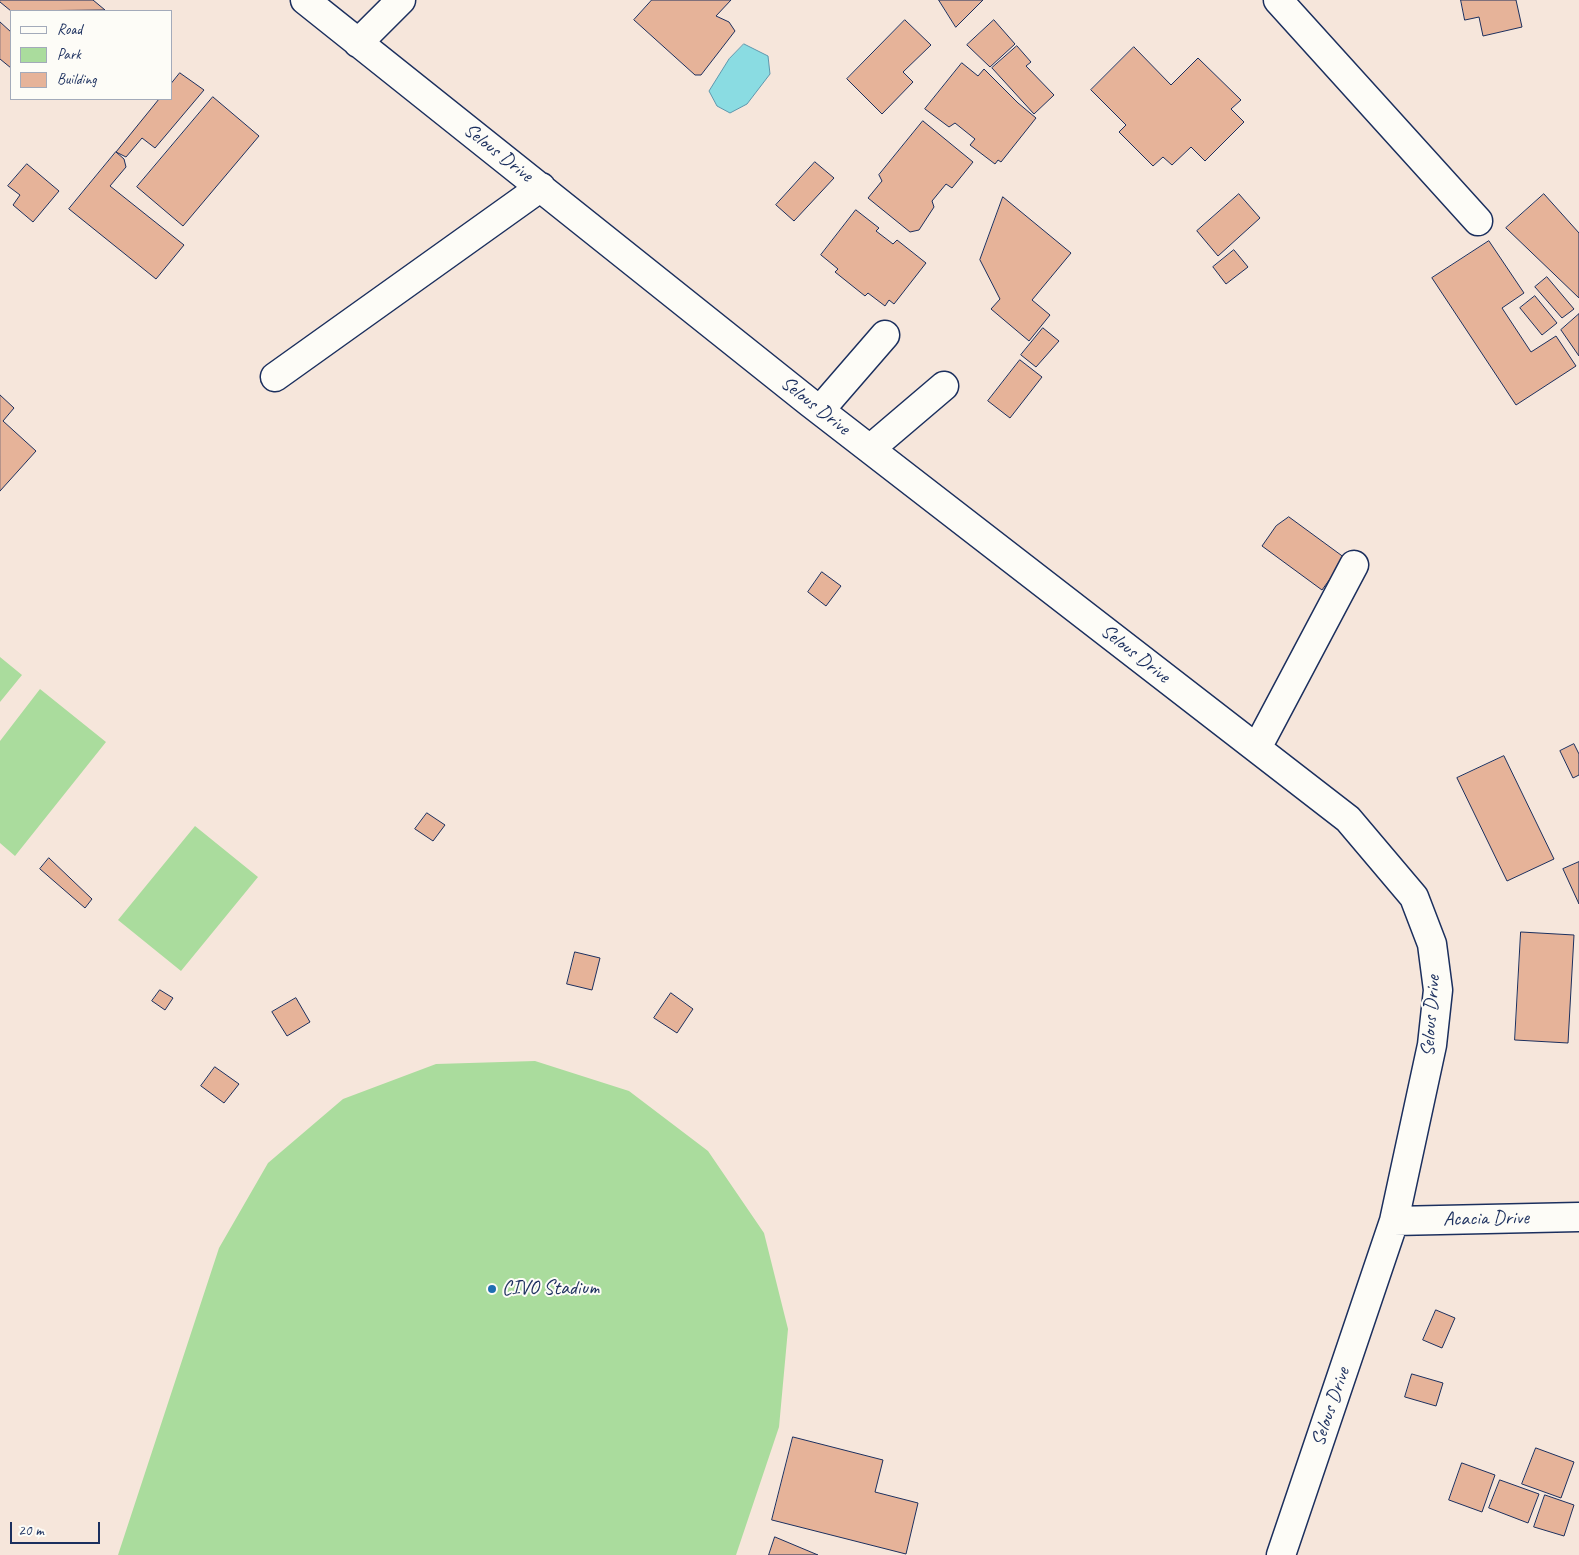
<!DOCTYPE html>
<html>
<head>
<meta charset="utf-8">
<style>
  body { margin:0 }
  #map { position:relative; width:1579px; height:1555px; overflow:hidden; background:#f6e6db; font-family:Caveat,sans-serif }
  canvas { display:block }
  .legend { position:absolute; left:10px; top:10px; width:162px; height:90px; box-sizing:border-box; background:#fdfcf7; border:1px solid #a3aaba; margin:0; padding:6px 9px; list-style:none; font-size:15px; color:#1b2f5e }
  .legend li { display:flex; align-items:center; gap:10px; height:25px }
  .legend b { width:25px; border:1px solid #a3aaba }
  .scale { position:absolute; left:10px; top:1522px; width:90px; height:22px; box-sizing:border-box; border:2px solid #1b2f5e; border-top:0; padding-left:6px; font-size:15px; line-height:18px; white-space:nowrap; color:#1b2f5e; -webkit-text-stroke:4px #fdfcf7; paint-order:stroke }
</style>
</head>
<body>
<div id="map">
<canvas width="1579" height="1555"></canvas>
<ul class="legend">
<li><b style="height:6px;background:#fdfcf7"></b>Road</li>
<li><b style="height:14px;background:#aadc9d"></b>Park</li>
<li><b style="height:14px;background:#e6b399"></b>Building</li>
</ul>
<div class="scale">20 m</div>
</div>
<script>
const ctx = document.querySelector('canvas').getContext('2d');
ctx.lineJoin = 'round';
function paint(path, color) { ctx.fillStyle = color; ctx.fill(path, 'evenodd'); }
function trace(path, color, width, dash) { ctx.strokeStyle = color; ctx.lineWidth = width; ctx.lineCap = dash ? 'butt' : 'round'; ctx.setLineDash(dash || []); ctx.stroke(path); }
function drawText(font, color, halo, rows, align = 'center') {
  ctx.font = font + ' Caveat,sans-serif'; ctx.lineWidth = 4; ctx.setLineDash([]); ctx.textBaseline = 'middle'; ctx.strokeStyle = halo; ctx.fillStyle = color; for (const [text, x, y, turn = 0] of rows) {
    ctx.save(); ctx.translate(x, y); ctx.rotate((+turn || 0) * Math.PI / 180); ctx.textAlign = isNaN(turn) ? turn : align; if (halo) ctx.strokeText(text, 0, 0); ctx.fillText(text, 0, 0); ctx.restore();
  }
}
paint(new Path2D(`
  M0,657L22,675L0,702Z
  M40,689L106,742L15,856L0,843V741Z
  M195,826L258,877L181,971L118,920Z
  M535,1061L629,1091L708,1151L764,1233L788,1329L779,1427L736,1555H118L219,1248L268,1163L343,1099L436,1064Z`), '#aadc9d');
const water = new Path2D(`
  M744,44L768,56L770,74L747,104L730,113L717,106L709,91L729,59Z`);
paint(water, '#8adce2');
trace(water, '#5e97ad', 1);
const building = new Path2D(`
  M0,0H93L105,10L11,11L0,2Z
  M652,0H731L716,16L729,22L735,31L701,75H695L634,20Z
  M939,0H983L956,27Z
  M1461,0H1516L1522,27L1483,36L1479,17L1465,20Z
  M905,20L931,45L903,72L913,82L882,114L847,79Z
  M994,20L1015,44L990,67L967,45Z
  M0,22L11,32V68L0,59Z
  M1017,46L1031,62L1026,66L1054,95L1034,114L992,68Z
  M1134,47L1171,85L1198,58L1241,100L1231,109L1244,122L1205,161L1191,147L1172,165L1163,157L1153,166L1119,132L1126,125L1091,90Z
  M962,63L978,76L984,69L1018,103L1036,118L1001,162L998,160L995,164L970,145L975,139L955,123L949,127L925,109Z
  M180,73L204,90L155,148L142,138L126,157L116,152L159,99H171V84Z
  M213,97L259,136L183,226L137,187Z
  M923,121L973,162L952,188L946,184L932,201L934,207L919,230L910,232L868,198L882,181L879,175Z
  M116,152L124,159L126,167L110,186L184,245L156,279L69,209Z
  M815,162L834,178L794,221L776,205Z
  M27,164L59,191L33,222L13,205L20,195L8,186Z
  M1239,194L1260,218L1218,256L1197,231Z
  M1544,194L1579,233V298L1506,228Z
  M1003,197L1071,253L1032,300L1050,315L1029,341L991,309L1000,299L980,260Z
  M856,210L879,228L876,231L893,244L897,240L926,263L894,304L889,300L885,306L868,293L865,296L835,272L838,269L821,255Z
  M1489,241L1524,293L1502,308L1531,352L1556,336L1576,366L1516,405L1432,278Z
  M1234,250L1248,267L1226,284L1213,267Z
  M1547,277L1574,309L1562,318L1535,287Z
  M1535,296L1557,323L1542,335L1520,308Z
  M1579,314V356L1561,330Z
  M1043,328L1059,341L1036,367L1021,355Z
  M1020,360L1042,377L1010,418L988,401Z
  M0,395L14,408L3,421L36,451L0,491Z
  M1289,517L1345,558L1322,590L1262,546L1276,526Z
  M822,572L841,586L826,606L808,592Z
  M1574,744L1579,754V775L1573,778L1560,751Z
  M1504,756L1554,859L1507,881L1457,778Z
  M427,813L445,825L433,841L415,829Z
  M49,858L92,899L85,908L40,869Z
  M1579,862V904L1563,869Z
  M1521,932L1574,935L1568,1043L1515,1040Z
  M575,952L600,958L592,990L567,984Z
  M160,990L173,998L165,1010L152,1001Z
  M671,993L693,1009L677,1033L654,1018Z
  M296,998L310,1022L287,1036L272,1012Z
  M215,1067L239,1084L224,1103L201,1086Z
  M1436,1310L1455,1318L1442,1348L1423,1340Z
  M1412,1374L1443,1383L1436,1406L1405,1397Z
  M793,1437L883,1460L875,1492L918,1503L906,1554L772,1520Z
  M1536,1448L1574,1462L1561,1498L1522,1484Z
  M1462,1463L1495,1475L1482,1512L1449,1500Z
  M1500,1480L1539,1494L1528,1523L1489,1508Z
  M1545,1495L1574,1505L1564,1536L1534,1527Z
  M775,1537L818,1555H769Z`);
paint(building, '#e6b399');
trace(building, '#1b2f5e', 1);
const minor = new Path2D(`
  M305,0L809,402L1348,819L1414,897L1432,944L1438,990L1432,1045L1394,1221L1281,1555
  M1278,0L1478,221
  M358,43L401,0
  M275,377L541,187
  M820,410L885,335
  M870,449L944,386
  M1257,748L1354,565
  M1394,1221L1579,1217`);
trace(minor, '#1b2f5e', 31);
trace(minor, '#fdfcf7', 28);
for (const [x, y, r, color] of [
  [492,1289,5,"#1f6fb2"]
]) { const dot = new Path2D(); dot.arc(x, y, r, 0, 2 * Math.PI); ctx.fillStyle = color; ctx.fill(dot); trace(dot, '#fdfcf7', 2); }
drawText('20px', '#1b2f5e', '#fdfcf7', [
  ["Selous Drive",498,153,38],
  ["Selous Drive",815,406,38],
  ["Selous Drive",1135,654,38],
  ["Selous Drive",1431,1016,-86],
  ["Acacia Drive",1486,1219,-1],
  ["Selous Drive",1331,1407,-71]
]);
drawText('20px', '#1b2f5e', '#fdfcf7', [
  ["CIVO Stadium",502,1289]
], 'left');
</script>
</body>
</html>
